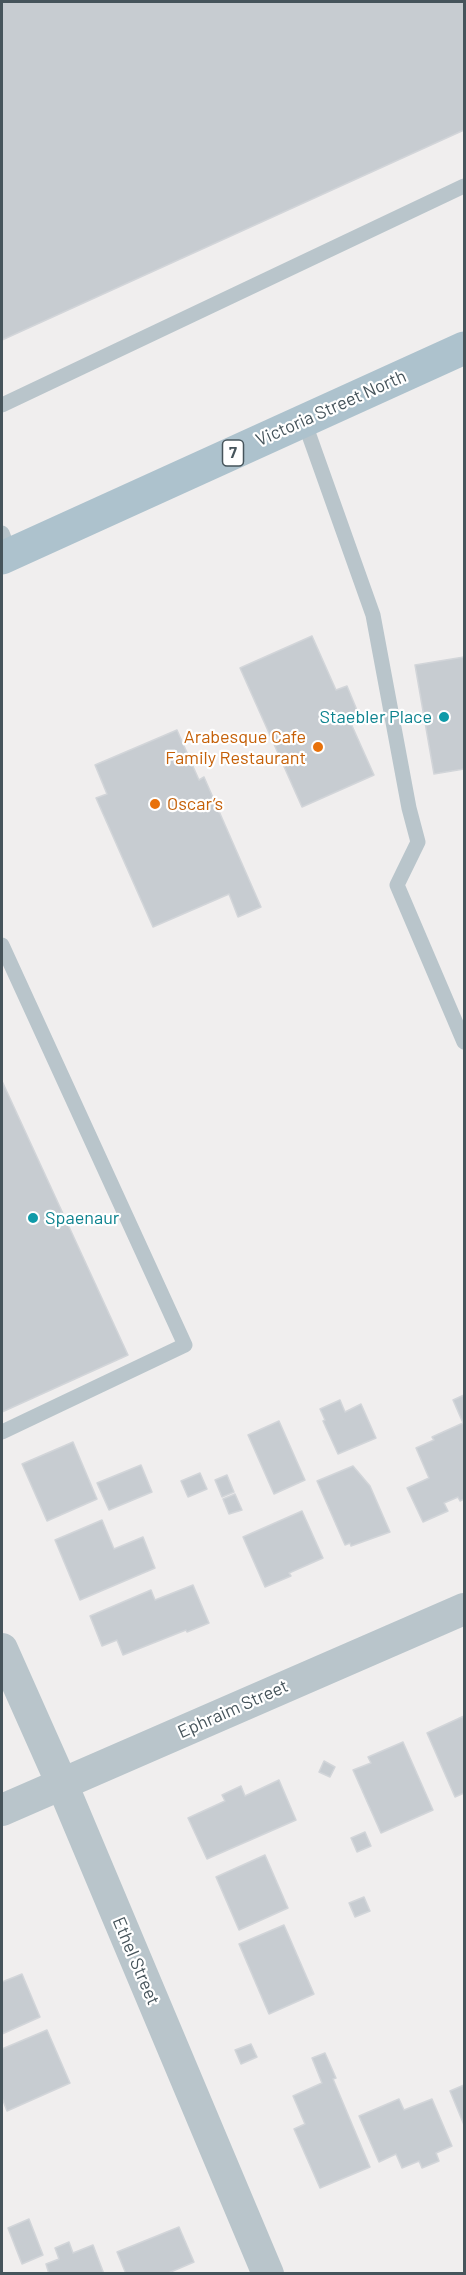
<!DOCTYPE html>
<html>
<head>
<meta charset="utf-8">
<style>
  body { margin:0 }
  #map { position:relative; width:466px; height:2275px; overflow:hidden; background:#f0eeee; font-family:Barlow,sans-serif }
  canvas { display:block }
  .frame { position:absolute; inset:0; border:3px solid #46545b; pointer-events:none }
</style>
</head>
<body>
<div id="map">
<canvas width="466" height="2275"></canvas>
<div class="frame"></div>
</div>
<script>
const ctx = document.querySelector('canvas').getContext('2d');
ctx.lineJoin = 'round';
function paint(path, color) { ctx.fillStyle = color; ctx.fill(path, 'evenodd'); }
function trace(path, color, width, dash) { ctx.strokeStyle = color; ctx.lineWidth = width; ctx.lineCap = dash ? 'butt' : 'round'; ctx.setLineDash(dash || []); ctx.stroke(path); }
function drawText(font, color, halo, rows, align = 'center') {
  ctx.font = font + ' Barlow,sans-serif'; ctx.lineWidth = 4.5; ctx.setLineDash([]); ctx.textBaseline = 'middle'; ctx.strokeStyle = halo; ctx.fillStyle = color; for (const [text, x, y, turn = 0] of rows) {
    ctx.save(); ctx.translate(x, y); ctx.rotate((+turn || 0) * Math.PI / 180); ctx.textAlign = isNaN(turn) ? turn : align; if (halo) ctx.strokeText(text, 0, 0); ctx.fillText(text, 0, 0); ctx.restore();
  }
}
const building = new Path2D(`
  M2,2H464V130L2,340Z
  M312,636L336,690L347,686L359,715L349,719L374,775L302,807L240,668Z
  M464,657V769L434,774L415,665Z
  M177,730L199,780L204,777L261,907L238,917L229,894L153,927L96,798L107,794L95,765Z
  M2,1081L128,1355L2,1412Z
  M464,1395V1499L460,1501L458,1497L444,1503L448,1511L423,1522L407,1488L429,1478L416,1448L434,1440L432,1437L463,1423L453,1400Z
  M340,1400L345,1412L361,1404L376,1438L338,1454L323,1421L325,1420L320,1409Z
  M279,1421L305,1480L274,1494L248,1435Z
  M73,1442L97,1499L47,1521L22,1464Z
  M141,1465L152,1492L109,1510L97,1483Z
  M353,1466L370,1486L390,1532L351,1546L350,1543L345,1545L317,1481Z
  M200,1473L207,1489L188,1497L181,1481Z
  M227,1475L234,1492L222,1497L215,1480Z
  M235,1494L242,1510L229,1514L223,1499Z
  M302,1511L323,1558L289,1573L291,1576L265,1587L243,1537Z
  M102,1520L114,1549L143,1537L155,1568L80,1600L55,1540Z
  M193,1585L209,1623L187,1632L186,1630L123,1655L117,1640L102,1646L90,1616L151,1590L155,1600Z
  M464,1716V1793L455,1797L427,1733Z
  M403,1742L433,1810L381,1833L353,1770L371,1763L368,1757Z
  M324,1761L335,1767L330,1777L319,1772Z
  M279,1780L296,1820L207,1859L188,1818L225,1801L222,1795L241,1786L245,1796Z
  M365,1832L371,1846L357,1852L351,1838Z
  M265,1855L288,1908L239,1930L216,1877Z
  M364,1897L370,1911L355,1917L349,1903Z
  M284,1925L314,1994L269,2014L239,1944Z
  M22,1974L40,2017L2,2034V1982Z
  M47,2030L70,2083L7,2111L2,2098V2049Z
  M251,2044L257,2057L241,2064L235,2050Z
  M325,2053L336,2078L333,2079L370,2167L320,2188L294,2129L305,2124L293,2096L322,2083L312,2058Z
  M464,2085V2125L450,2091Z
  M399,2099L404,2110L432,2099L452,2146L436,2153L439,2161L422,2168L419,2161L402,2168L396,2154L379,2162L359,2116Z
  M29,2219L43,2255L22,2264L8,2228Z
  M179,2227L194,2262L166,2274H126L117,2252Z
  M69,2242L73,2253L93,2245L104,2274H49L46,2264L59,2259L55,2248Z`);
paint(building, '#c7ccd1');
trace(building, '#d2d5d9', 1.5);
trace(new Path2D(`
  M2,405L464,186
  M304,421L373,615L409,808L418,842L397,885L464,1042
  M2,533L10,554
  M2,945L185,1345L2,1432`), '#b9c5cb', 15);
trace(new Path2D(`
  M2,1649L62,1784L268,2274
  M2,1810L464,1609`), '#b9c5cb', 32);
trace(new Path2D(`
  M2,558L464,348`), '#adc2cd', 33);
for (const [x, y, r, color] of [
  [444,717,6,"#0f9aa8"],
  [318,747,6,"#e8710a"],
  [155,804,6,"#e8710a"],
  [33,1218,6,"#0f9aa8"]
]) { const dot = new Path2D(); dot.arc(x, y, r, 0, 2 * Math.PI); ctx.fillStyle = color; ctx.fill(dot); trace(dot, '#fff', 2); }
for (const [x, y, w] of [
  [233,453,21]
]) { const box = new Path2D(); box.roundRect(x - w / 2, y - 13, w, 26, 4.5); ctx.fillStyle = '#fff'; ctx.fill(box); trace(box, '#46545b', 1.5); }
drawText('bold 16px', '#46545b', null, [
  ["7",233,453]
]);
drawText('18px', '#46545b', '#fff', [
  ["Victoria Street North",331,408,-24],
  ["Ephraim Street",233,1709,-24],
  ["Ethel Street",136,1961,67]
]);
drawText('18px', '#0d838f', '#fff', [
  ["Staebler Place",432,717],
  ["Spaenaur",45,1218,"left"]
], 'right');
drawText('18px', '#c56008', '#fff', [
  ["Arabesque Cafe",306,737],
  ["Family Restaurant",306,758],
  ["Oscar’s",167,804,"left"]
], 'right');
</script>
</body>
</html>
